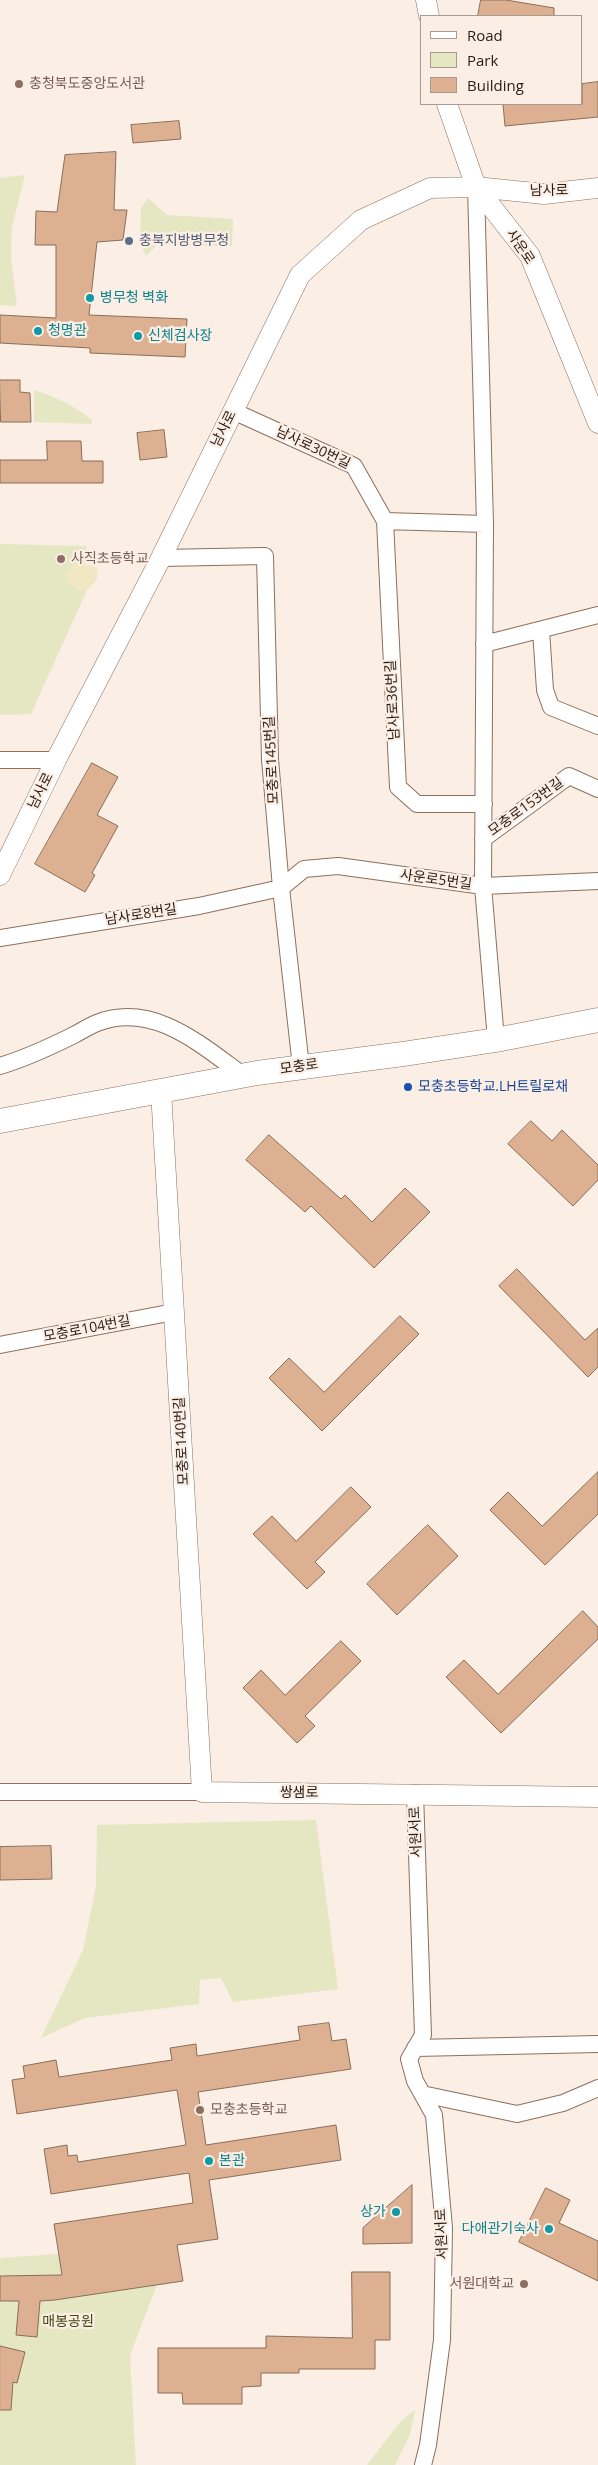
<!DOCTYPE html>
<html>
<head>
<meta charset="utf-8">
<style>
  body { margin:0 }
  #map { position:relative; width:598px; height:2465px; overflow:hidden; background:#fbeee5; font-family:"Open Sans",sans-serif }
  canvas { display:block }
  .legend { position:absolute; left:420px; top:15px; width:162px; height:90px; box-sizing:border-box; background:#fbeee5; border:1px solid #a79a92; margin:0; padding:6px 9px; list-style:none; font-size:15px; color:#281d15 }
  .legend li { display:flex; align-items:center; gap:10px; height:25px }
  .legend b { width:25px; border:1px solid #a79a92 }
</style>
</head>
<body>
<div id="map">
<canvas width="598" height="2465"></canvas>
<ul class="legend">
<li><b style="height:6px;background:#fff"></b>Road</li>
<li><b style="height:14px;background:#e4e7c2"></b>Park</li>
<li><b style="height:14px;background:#ddb091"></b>Building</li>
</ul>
</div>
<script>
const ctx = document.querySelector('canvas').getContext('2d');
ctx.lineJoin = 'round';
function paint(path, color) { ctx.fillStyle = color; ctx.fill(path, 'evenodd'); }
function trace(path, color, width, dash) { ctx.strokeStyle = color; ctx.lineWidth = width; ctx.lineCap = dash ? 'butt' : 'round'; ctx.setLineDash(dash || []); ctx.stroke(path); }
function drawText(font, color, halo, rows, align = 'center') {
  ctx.font = font + ' "Open Sans","Noto Sans KR",sans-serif'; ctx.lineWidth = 4.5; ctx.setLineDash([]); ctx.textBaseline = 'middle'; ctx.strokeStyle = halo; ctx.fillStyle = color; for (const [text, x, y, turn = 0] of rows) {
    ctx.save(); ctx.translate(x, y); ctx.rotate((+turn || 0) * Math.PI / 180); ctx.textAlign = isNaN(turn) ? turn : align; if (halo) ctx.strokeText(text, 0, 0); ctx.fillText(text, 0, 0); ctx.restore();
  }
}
paint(new Path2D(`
  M25,175L12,227L11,258L17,306L0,305V178Z
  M148,198L167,215L233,219L232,246L157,245L146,256L140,242L141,208Z
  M34,390C56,397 75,406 92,420V424L34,422Z
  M0,544L86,546V564H77L68,570L78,589L87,590L31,714L0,715Z
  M316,1820L338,1989L233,2002L221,1978L200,1980L199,2004L85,2018L41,2038L83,1950L96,1886L97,1825Z
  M172,2246L130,2355L136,2465H0V2258Z
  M415,2410L410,2435L395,2465H367L400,2422Z`), '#e4e7c2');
paint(new Path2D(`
  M77,564L91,565L97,568V580L87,590L70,586L66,575L68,570Z`), '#f1e7c2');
const building = new Path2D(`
  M481,0H506L554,8V16H478Z
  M598,82V117L505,126L503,104H582V84Z
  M179,121L181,139L133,143L131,125Z
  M116,152L114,210H127L123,240L97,242L89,315L187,319L185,357L90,353V348L0,343V315L56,318V245H35L36,211L57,212L65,155Z
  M0,380H20V392L30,393L31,422H1Z
  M164,430L167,457L140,460L137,433Z
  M47,441H81L82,461H103V483H0V460H47Z
  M92,763L118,777L97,815L118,826L92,873L95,875L85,892L35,864Z
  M531,1121L552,1141L562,1130L598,1165V1180L573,1206L508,1144Z
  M269,1135L341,1199L345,1195L372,1222L405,1188L430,1212L374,1268L311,1206L305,1212L246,1160Z
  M517,1269L585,1340L598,1328V1367L588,1377L499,1286Z
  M400,1316L419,1334L322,1431L269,1378L289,1358L324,1392Z
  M598,1472V1514L545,1565L490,1510L508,1492L542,1526Z
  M351,1487L371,1507L315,1562L325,1572L307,1589L253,1534L272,1516L296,1541Z
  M428,1525L458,1556L397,1615L367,1584Z
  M583,1611L598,1627V1639L501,1733L446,1677L464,1660L498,1694Z
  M341,1641L361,1661L305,1716L315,1726L297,1743L243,1688L261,1670L285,1695Z
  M51,1846L52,1879L0,1880V1847Z
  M329,2023L332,2041L346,2039L351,2069L198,2092L206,2145L336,2125L341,2160L209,2180L218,2239L177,2245L183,2281L55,2300L40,2301L37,2337L16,2335L19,2301H0V2276L62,2275L54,2224L193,2203L189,2173L51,2194L44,2149L67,2145L68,2156L77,2155L78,2162L186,2145L177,2090L17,2114L12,2080L25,2078L23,2066L56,2060L59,2077L172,2060L170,2048L196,2044L197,2056L300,2040L298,2027Z
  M412,2185V2243L363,2244V2228Z
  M546,2188L570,2200L559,2223L598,2241V2281L519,2242Z
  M352,2272H390V2340H375V2369H299V2373H261V2386L242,2387V2404H183L182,2393H158V2348H266V2336L352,2338Z
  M0,2346L25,2352L17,2383L13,2382L11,2410H0Z`);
paint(building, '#ddb091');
trace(building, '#896e5a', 1);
const minor = new Path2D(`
  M476,187L485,524L483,886L496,1040
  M233,411L354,466L385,521L485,524
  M385,521L398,787L417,804H484
  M161,558L265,556L270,759L281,888L301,1067
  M541,630L545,690L551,707L598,726
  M484,644L598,615
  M0,760H56
  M483,839L569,776L598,789
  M0,938L199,906L281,888L304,869L338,866L483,886L598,881
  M0,1066C26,1058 50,1047 74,1035C82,1031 89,1026 97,1023C153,1001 201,1045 244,1076
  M0,1345L174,1312
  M0,1792H202
  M415,1793L423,2035L409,2059L415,2081L434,2115L444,2228L442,2340L428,2445L423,2465
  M415,2048L598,2044
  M422,2094L517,2114L563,2103L598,2088`);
const tertiary = new Path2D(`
  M426,0L429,16
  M447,104L476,187L530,256L598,423
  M0,875L56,760L161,558L300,275L361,220L430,188L476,187L544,194L598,188
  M161,1091L202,1792L598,1797`);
const secondary = new Path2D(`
  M0,1121L257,1073L403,1054L496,1040L598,1020`);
trace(minor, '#8b705c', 18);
trace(tertiary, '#8b705c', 21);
trace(secondary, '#8b705c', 25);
trace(minor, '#fff', 16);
trace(tertiary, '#fff', 20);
trace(secondary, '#fff', 24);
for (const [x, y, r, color] of [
  [19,84,5,"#8d6e63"],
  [129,241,5,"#5c6f8a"],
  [90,298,5,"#0f9aa8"],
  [38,331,5,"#0f9aa8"],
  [138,336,5,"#0f9aa8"],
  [61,559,5,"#8d6e63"],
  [408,1087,5,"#1a4fb4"],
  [200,2110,5,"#8d6e63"],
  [209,2161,5,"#0f9aa8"],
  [396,2212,5,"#0f9aa8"],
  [549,2229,5,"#0f9aa8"],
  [524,2284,5,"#8d6e63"]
]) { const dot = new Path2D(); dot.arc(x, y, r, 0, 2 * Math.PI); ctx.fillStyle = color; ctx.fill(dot); trace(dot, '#fbeee5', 2); }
drawText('14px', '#785e54', '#fbeee5', [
  ["충청북도중앙도서관",29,84],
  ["사직초등학교",71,559],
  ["모충초등학교",210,2110],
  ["서원대학교",514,2284,"right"]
], 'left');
drawText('14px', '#281d15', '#fbeee5', [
  ["남사로",549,191,-1],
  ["사운로",520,247,56],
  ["남사로",224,429,-64],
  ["남사로30번길",313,448,25],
  ["남사로36번길",393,700,-93],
  ["모충로145번길",272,760,-93],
  ["남사로",41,791,-64],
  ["모충로153번길",526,807,-36],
  ["사운로5번길",436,880,8],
  ["남사로8번길",141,915,-9],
  ["모충로",299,1067,-8],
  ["모충로104번길",87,1329,-11],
  ["모충로140번길",182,1441,-93],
  ["쌍샘로",299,1793],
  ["서원서로",416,1832,-92],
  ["서원서로",442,2234,-92]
]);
drawText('14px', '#4e5e75', '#fbeee5', [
  ["충북지방병무청",139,241]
], 'left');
drawText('14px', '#0d838f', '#fbeee5', [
  ["병무청 벽화",100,298],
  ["청명관",48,331],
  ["신체검사장",148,336],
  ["본관",219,2161],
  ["상가",386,2212,"right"],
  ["다애관기숙사",539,2229,"right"]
], 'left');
drawText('14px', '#164399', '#fbeee5', [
  ["모충초등학교.LH트릴로채",418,1087]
], 'left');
drawText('14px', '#474a0f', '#fbeee5', [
  ["매봉공원",68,2322]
]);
</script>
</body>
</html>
